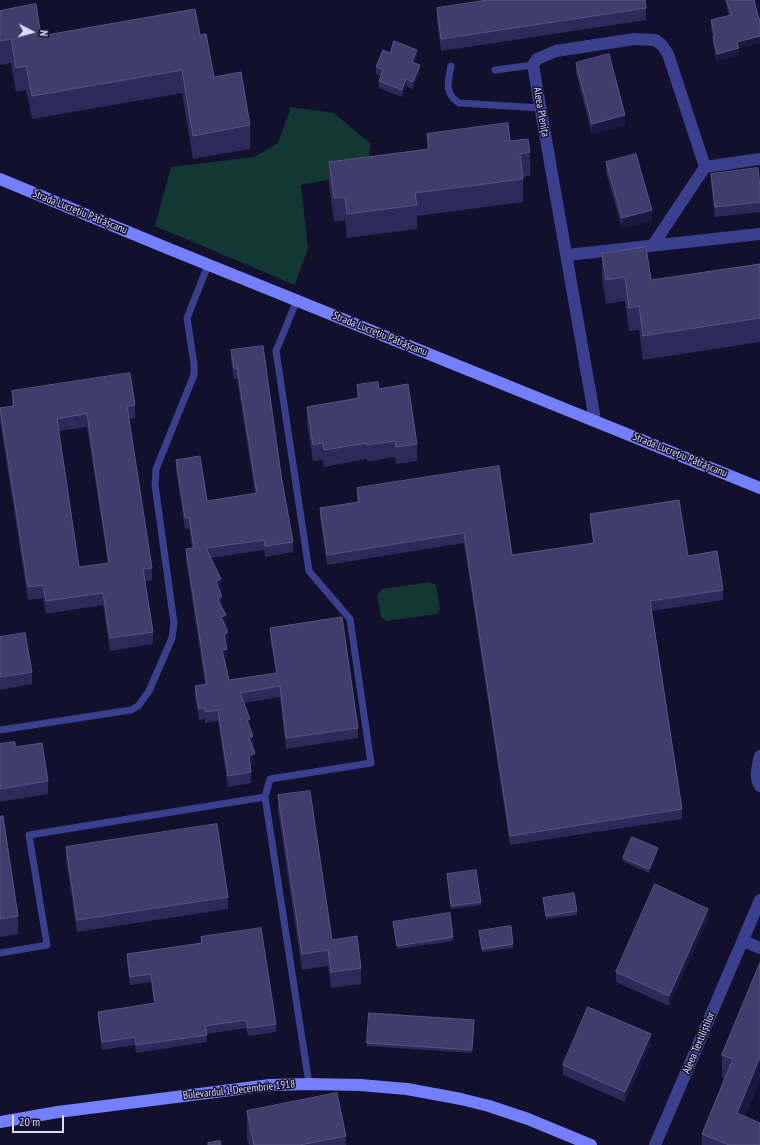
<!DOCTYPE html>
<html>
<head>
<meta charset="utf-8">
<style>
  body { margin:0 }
  #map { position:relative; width:760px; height:1145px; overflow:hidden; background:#12102d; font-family:"PT Sans Narrow",sans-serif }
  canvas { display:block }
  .north { position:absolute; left:12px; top:12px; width:40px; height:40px; -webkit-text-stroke:3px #12102d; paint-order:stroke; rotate:96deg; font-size:11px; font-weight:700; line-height:16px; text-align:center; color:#dcdcff }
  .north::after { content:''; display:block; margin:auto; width:14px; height:18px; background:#dcdcff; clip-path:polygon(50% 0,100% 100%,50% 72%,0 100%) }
  .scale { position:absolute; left:12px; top:1115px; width:52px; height:18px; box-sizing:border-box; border:2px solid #dcdcff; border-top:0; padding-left:5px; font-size:12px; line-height:14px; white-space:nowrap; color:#dcdcff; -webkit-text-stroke:3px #12102d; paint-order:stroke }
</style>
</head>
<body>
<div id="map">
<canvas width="760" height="1145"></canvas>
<div class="north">N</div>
<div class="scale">20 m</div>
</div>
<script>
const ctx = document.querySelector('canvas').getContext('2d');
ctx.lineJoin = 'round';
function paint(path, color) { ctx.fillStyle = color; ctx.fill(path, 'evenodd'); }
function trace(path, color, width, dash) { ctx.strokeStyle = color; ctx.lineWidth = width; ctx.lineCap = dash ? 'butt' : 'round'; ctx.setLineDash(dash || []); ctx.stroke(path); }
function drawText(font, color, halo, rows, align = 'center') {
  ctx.font = font + ' "PT Sans Narrow",sans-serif'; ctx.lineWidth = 3; ctx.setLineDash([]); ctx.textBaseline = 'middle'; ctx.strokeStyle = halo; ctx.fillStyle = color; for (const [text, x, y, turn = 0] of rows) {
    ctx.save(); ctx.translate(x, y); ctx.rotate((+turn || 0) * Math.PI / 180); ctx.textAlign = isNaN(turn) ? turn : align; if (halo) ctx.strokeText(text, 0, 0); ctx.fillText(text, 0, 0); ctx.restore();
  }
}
paint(new Path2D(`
  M291,107L334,113L371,144L366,172L301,185L308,248L295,285L155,226L171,167L254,157L278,143Z
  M430,582L436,585L440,609L437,614L387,621L381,617L377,595L382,589Z`), '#133732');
trace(new Path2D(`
  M451,66C448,82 444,93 459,103L541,108
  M495,70L533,65
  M297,300L276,351L309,571L350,619L371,763L270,779L265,797L309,1084
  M0,730L131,710L138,706L149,691L172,638L174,623L155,485L156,469L194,375V364L187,318L208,265
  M0,953L47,945L29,835L265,797`), '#3a408d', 7);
trace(new Path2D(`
  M653,245L705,167L760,159
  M567,255L760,234
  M595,420L533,65L537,59L556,51L634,39L655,40L662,45L668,54L705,167
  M760,756C758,765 754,777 760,786
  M743,941L760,948
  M655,1145L760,900`), '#3a408d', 12);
trace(new Path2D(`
  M0,179L167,248L760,488
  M0,1122L58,1112L270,1085L309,1084L360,1085L407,1089L461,1099L489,1106L528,1119L591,1145`), '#737fff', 12);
paint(new Path2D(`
  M725,0H754L759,19H760V43L739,48V55L717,61L713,44V37L711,27V20L729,16Z
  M437,8H646V20L441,51L437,21Z
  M0,11L41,36L200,35L214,77L250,125V149L193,159L182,93L32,119L26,90L16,92L11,63L0,65Z
  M390,53L417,57L414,63L420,72L413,89L406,86L402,97L379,88V81L381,76L376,74V67Z
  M576,63L625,125L592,134L576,73Z
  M427,134L510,141L530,152V176L523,177V202L417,216V229L347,238L345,220L334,222L329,185V162L427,149Z
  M606,162L652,220L622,228L606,172Z
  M711,174L760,188V212L715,217L711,184Z
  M602,254L651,280L760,264V342L643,360L639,330L629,331L625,301L606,304L602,277Z
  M231,350L281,475L293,542V552L265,557L264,550L211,558L221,590L220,591L222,607L226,625L225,626L228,642L226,644L227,659L225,660L229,680L276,673L270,638V628L358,728V738L286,749L280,697L244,703L250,728L253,747L255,764L250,766L251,772V783L228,787L218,721L205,723V719L199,720L195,697V686L205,684L186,560V549L192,548L189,528L185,529L176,470V460L207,501L255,494L237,379H234L231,361Z
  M357,385L379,389L417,444V461L396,464L395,457L367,462V459L324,467L323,460L313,461L307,423V407L357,398Z
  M12,391L135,405V418L129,419L152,568V580L145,581L153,632V644L110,651L103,605L46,614L43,598L28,600L0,421V408L12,406ZM87,427L108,563L79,567L59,431Z
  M357,488L512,555L593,543L590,523V514L688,556L723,590V600L652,611L682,809V819L510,845L464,543L327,565L320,517V508L357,502Z
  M0,637L32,672V684L0,690Z
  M0,744L15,747L48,781V794L0,802Z
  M278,795L332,940L361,968V984L331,988L328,966L302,970L278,811Z
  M0,817L18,916V934L0,937Z
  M66,847L228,897V909L77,932L66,860Z
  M658,852L649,873L623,861V858Z
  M447,874L481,902V905L451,909Z
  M543,898L577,911V915L546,919Z
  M708,919L669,1006L616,982V972Z
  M393,922L453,937V941L397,949Z
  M479,931L513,944V948L482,952Z
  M201,937L276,1024V1032L248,1036L246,1028L206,1034L207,1042L136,1053L135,1045L102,1050L98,1020V1012L154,1004L151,982L130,985L127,962V954L201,943Z
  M760,963V1080L745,1117L760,1145H702V1134L724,1079L722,1078V1055Z
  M474,1020L472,1053L367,1046V1043Z
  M651,1044L625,1102L563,1075V1065Z
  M247,1111L346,1136V1145H249L247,1139Z`), '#2d295a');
paint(new Path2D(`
  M760,36V43L737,49V42Z
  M739,48V55L717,61V54Z
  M417,50V57L412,69V62Z
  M420,65V72L413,89V82Z
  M406,79V86L402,97V90Z
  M625,115V125L592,134V124Z
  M652,210V220L622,228V218Z
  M221,579V590L216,593V582Z
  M222,596V607L218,610V600Z
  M226,615V625L221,627V617Z
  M228,632V642L224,646V635Z
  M227,649V659L222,661V650Z
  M250,719V729L247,720Z
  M253,736V747L249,749V738Z
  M255,753V764L249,766V756Z
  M658,848V852L649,873V869Z
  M708,909V919L669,1006V996Z
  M651,1034V1044L625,1102V1092Z
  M760,1057V1080L737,1137V1113Z`), '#1a1741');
const building = new Path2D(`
  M488,0H645L646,8L441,39L437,8Z
  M727,0H754L759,19H760V36L737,42L739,48L717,54L713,37H715L711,20L731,15Z
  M36,4L41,36L195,9L200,35L206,34L214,77L241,72L250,125L193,136L182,70L32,96L26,66L16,68L11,39L0,41V11Z
  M394,41L417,50L412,62L420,65L413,82L406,79L402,90L379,81L383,70L376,67L383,50L390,53Z
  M609,54L625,115L592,124L576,63Z
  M508,123L510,141L528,139L530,152L520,154L523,179L415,193L417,205L347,214L345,197L334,198L329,162L429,149L427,134Z
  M636,154L652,210L622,218L606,162Z
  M758,168L760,188V202L715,207L711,174Z
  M646,247L651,280L760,264V318L643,336L639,306L629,308L625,277L606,280L602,254Z
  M263,346L281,475L293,542L265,546L264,540L206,548L221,579L216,582L222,596L218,600L226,615L221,617L228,632L224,635L227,649L222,650L229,680L277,673L270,628L342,617L358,728L286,738L280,686L240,693L250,719L247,720L253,736L249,738L255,753L249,756L251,772L228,776L218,710L205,712V708L199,709L195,686L207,684L186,549L194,548L189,517L185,518L176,460L200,456L207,501L257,493L237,368H234L231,350Z
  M130,373L135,405L127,406L152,568L143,569L153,632L110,638L103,593L46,601L43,585L28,587L0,408L14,406L12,391ZM87,414L109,563L79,567L57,419Z
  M378,382L379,389L408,384L417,444L396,447L395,441L367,445V443L324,450L323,443L313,445L307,407L359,398L357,385Z
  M499,466L512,555L594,543L590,514L679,500L688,556L717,551L723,590L650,601L682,809L510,836L464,533L327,555L320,508L359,502L357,488Z
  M25,633L32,672L0,677V637Z
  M15,742V747L42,743L48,781L0,789V744Z
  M310,791L332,940L357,936L361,968L331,972L328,950L302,954L278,795Z
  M3,816L18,916L0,919V817Z
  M217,824L228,897L77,920L66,847Z
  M632,837L658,848L649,869L623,858Z
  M476,870L481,902L451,906L447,874Z
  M655,884L708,909L669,996L616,972Z
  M574,893L577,911L546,916L543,898Z
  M450,913L453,937L397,946L393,922Z
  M511,926L513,944L482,949L479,931Z
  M261,928L276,1024L248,1028L246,1020L205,1026L207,1035L136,1045L135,1037L102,1042L98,1012L155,1003L151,974L130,977L127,954L202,943L201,937Z
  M760,963V1057L737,1113L760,1123V1145H729L702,1134L733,1059L722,1055Z
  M588,1007L651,1034L625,1092L563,1065Z
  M369,1013L474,1020L472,1050L367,1043Z
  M337,1093L346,1136L300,1145H254L247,1111Z
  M220,1141L221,1145H208V1143Z`);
paint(building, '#403c6c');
trace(building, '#585583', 1);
drawText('11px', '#dcdcff', '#12102d', [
  ["Aleea Plenița",541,112,80],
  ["Strada Lucrețiu Pătrășcanu",80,212,22],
  ["Strada Lucrețiu Pătrășcanu",380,334,22],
  ["Strada Lucrețiu Pătrășcanu",680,455,22],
  ["Aleea Textiliștilor",699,1043,-67],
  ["Bulevardul 1 Decembrie 1918",239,1090,-6]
]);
</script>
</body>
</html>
